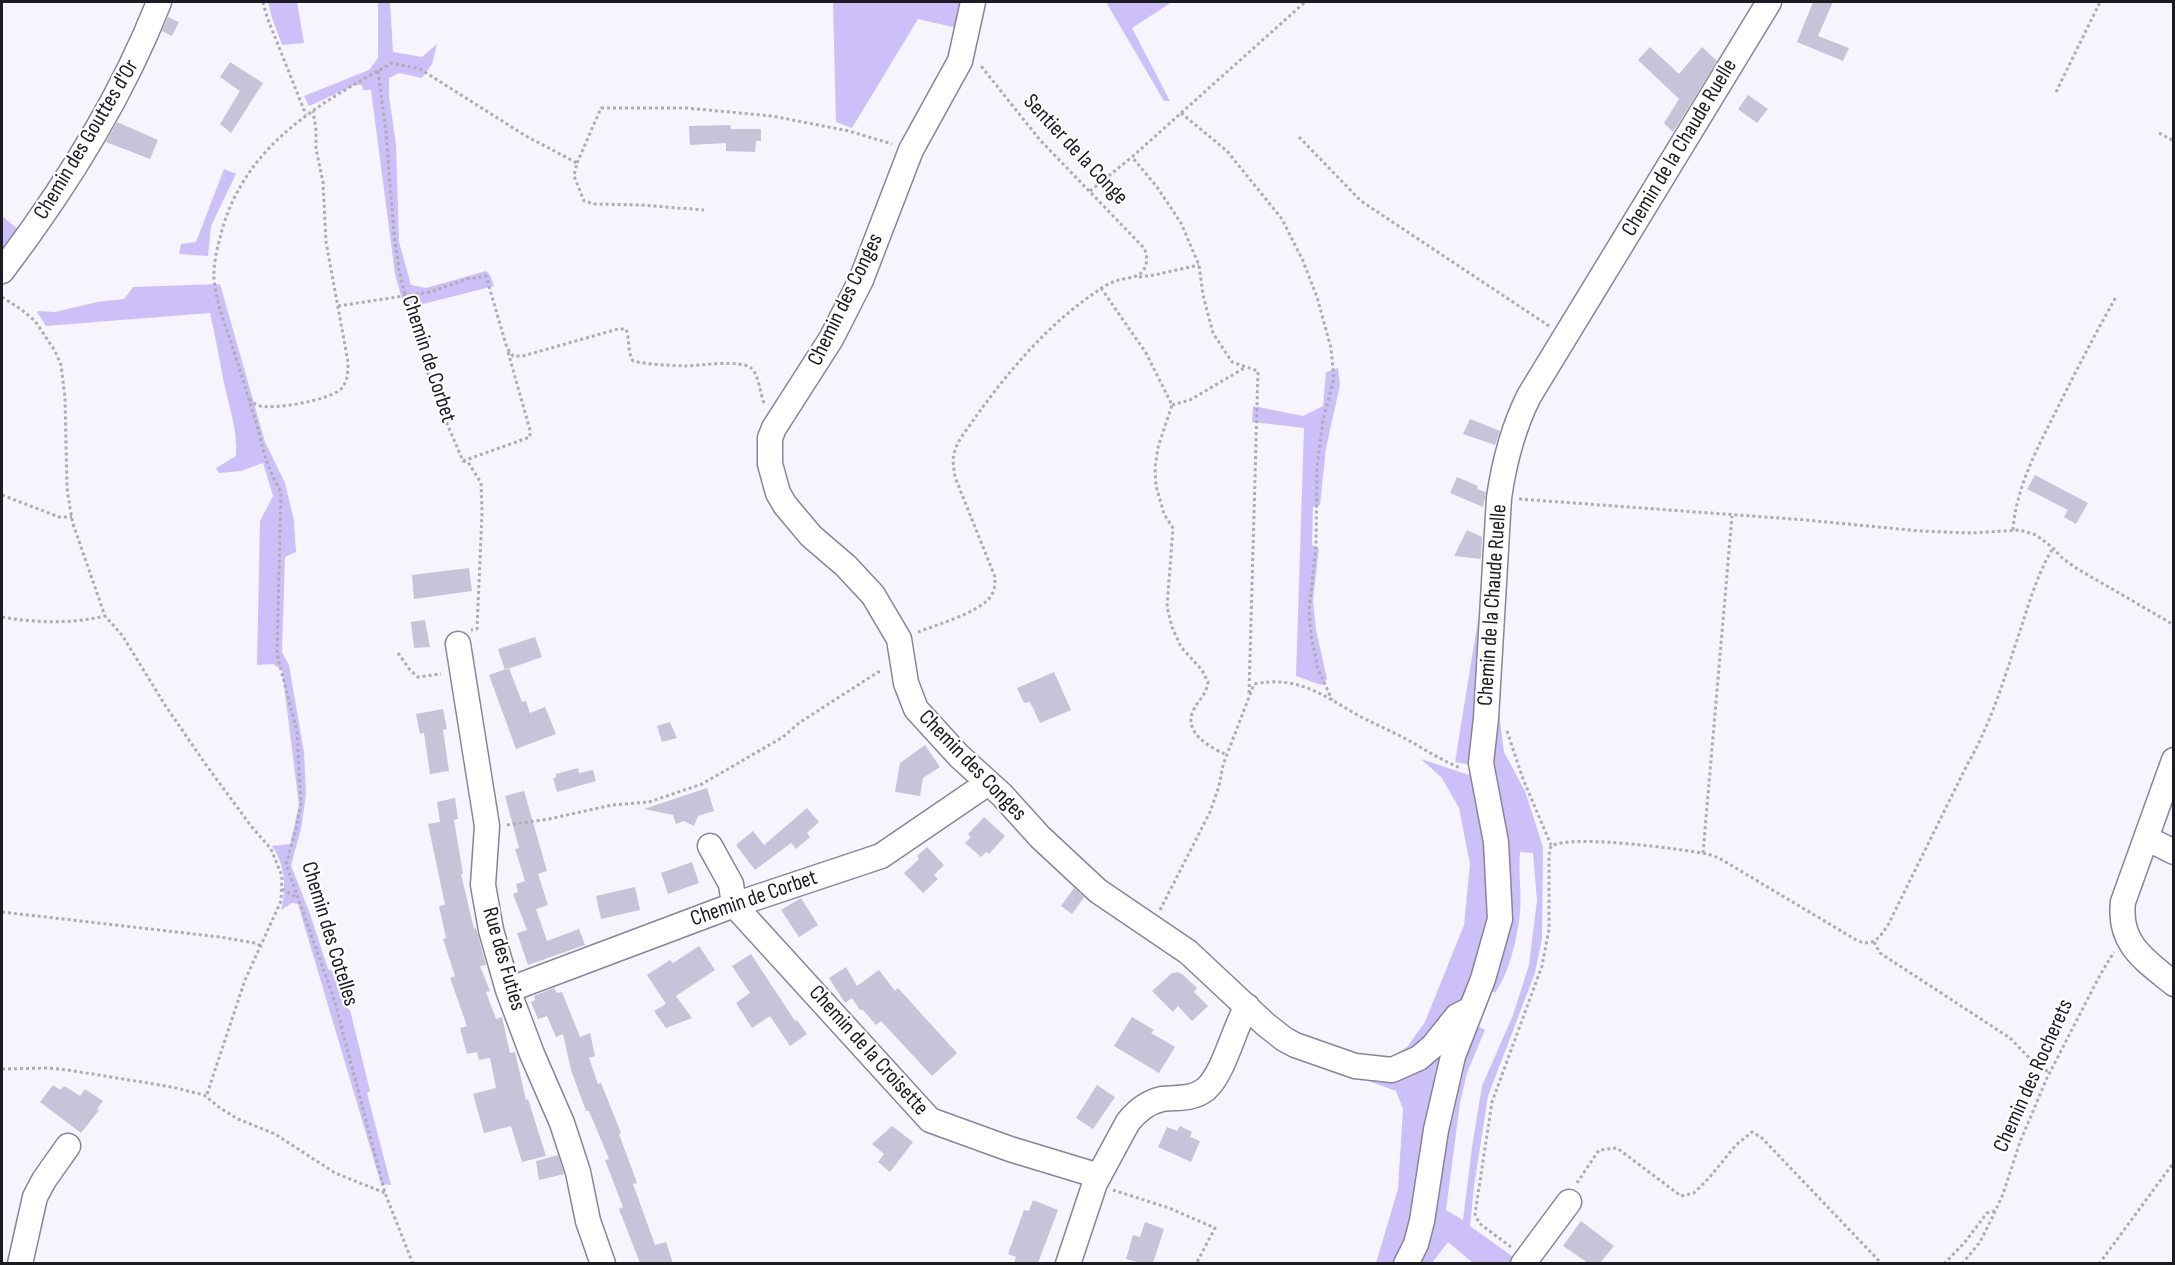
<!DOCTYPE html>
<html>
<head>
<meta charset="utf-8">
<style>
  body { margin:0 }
  #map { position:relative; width:2175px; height:1265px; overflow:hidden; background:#f6f4fd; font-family:"Sofia Sans Condensed",sans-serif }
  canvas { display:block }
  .frame { position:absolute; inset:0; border:3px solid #1c1b22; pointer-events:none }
</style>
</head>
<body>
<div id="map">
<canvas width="2175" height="1265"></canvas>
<div class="frame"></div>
</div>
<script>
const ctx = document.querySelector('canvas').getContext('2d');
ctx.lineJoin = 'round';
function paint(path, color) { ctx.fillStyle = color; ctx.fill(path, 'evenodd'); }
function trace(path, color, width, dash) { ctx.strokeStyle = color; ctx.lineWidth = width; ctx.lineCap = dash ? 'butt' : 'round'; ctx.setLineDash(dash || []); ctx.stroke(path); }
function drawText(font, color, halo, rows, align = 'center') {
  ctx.font = font + ' "Sofia Sans Condensed",sans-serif'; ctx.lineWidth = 4.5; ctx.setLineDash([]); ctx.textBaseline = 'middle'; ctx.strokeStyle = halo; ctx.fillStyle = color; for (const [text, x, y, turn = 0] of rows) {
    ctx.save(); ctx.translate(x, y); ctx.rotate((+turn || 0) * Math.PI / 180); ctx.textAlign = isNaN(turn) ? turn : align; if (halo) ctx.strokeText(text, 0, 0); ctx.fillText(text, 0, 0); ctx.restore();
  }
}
paint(new Path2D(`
  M268,2H297L304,43L282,45L272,18Z
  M378,2H390L393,52L422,57L437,44L432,64L422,78L399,73L389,78V95L396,145L399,242L411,285L426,288L486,271L490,275L494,286L415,306L404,307L395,274L371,90H363L362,85H355L309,106L304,96L369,70L378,58Z
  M833,2H966L961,29L918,19L852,128L836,122Z
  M1106,2H1172L1132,28L1170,101H1164Z
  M224,169L236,174L211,226L208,256L179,254L181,244L196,242Z
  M2,216L23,233L2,260Z
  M220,284L265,442L285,483L294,521L296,552L285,557L282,652L289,665L304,752L306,794L301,829L291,865L310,914L328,969L338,974L347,1008L350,1010L370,1091L367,1093L391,1185L381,1184L298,904L292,903L281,910C287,888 285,865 272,846L290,844L299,805L282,670L273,664L257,665L260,521L273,496L263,463L241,471L219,473L216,468L236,456C238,429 228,404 223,378C219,356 215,335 210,313L46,326L37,312L38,311L55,312L97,302L124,299L133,287Z
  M1338,368L1340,385L1326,448L1320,505L1313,507L1312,545L1319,548L1313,600L1316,630L1327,679L1321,685L1296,676L1304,428L1252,422L1253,406L1303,416L1323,406L1326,372Z
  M1478,620H1487L1471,765L1455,762Z
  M1499,713L1504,752L1525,791L1543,847L1542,939L1535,973L1488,1096L1474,1186L1470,1226L1519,1261L1517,1263H1473L1448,1242L1432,1263L1410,1264L1457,1066L1475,1025L1485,1030L1467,1073L1460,1103L1446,1210L1463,1220L1472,1147L1482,1086L1513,1015L1529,965L1537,900L1533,853L1520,852C1518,872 1522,893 1520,913C1517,939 1510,971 1495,993L1488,987L1489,770L1496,717Z
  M1421,759L1475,777L1485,818L1493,913L1486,944L1462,1001L1422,1047L1389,1058L1407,1047L1425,1022L1464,925L1470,864L1459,808L1442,778Z
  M1450,1027L1412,1223L1395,1263H1376L1398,1189L1403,1109L1396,1091L1352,1075L1383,1077Z`), '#cdc0f9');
paint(new Path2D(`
  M1813,2H1833L1818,36L1849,48L1843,61L1797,42Z
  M168,17L179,22L172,36L162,31Z
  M1650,47L1679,74L1702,47L1717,61L1673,132L1664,123L1679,99L1638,60Z
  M230,62L263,83L231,133L220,124L240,91L220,77Z
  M1748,95L1768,109L1757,123L1738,109Z
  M117,122L158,140L150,159L106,142Z
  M730,125L731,129H761V141H756L755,152L726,151V143L690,145L689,126Z
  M1470,419L1500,431L1495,445L1463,434Z
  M2035,475L2088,503L2076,524L2064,517L2068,510L2027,489Z
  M1457,477L1478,486L1477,489L1486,492L1483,507L1450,493Z
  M1467,530L1482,537L1481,559L1454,556Z
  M469,568L472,591L414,599L412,575Z
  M425,620L430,647L414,648L411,622Z
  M535,637L542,657L505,670L498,649Z
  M509,668L522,702L526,701L530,713L545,707L556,734L516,749L489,675Z
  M1054,672L1071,710L1040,723L1030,702L1024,703L1017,688Z
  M443,709L447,729L443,730L449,771L430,774L424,733L420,734L416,714Z
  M670,722L677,738L662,742L657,726Z
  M925,745L940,767L923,778L920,796L895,792L900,763Z
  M578,768L579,773L593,770L596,781L557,792L553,778H556V774Z
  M707,788L714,811L698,816L694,826L684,821L676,824L673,815L644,809Z
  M524,791L547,871L538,874L548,905L536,909L547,941L579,929L585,945L528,965L517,933L527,930L513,894L518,892L516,884L525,881L515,849L519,848L505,796Z
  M455,798L458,819L454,820L463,874H461L474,929L476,928L486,965L480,966L490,991L486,992L496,1019L502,1017L510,1053L515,1052L526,1100L528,1099L546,1156L522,1162L511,1126L484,1133L473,1094L496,1088L490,1058L479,1060L477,1052L467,1054L460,1028L467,1026L450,978L455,976L443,939L446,938L439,906L445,905L428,824L440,822L437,802Z
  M807,808L819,822L807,833L810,837L796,849L791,843L755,870L736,845L753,831L764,845Z
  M984,817L1005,836L989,854L986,852L981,857L965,843L971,837L968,834Z
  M927,847L944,865L934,875L938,879L923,893L904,873L919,859L917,856Z
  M692,862L699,883L668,894L661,873Z
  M635,887L640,910L601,919L596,896Z
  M1074,888L1084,897L1072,914L1061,906Z
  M801,898L818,925L799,937L781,910Z
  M699,946L715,970L676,996L692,1018L666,1028L654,1011L666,1004L647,975L670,960L673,963Z
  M751,954L795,1021L797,1020L807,1034L790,1046L770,1016L752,1028L736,1003L750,993L732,966Z
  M846,967L857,986L879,970L895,991L898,988L957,1053L932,1076L881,1021L876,1025L863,1010H860L852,998L845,1003L829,978Z
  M1177,972L1182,974L1197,988L1194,992L1208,1006L1192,1021L1178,1006L1173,1012L1152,991L1172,973Z
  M554,988L557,993L562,992L580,1037L590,1033L595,1056L589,1058L598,1084L601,1083L621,1133L619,1134L637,1183L633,1184L655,1245L666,1242L673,1263H640L619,1209L623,1207L605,1160L609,1159L589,1111H586L571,1070L563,1034L556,1037L547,1016L538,1019L531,1002L535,1000L534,996Z
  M1132,1017L1154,1030L1151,1033L1175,1047L1159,1073L1114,1046Z
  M53,1085L60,1090L64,1086L80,1096L85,1089L103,1101L97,1109L99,1110L81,1133L40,1102Z
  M1097,1085L1115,1097L1093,1129L1076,1118Z
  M892,1126L913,1142L890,1172L878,1162L884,1154L872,1144Z
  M1180,1126L1192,1132L1190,1137L1200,1141L1191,1162L1158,1147L1167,1127L1177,1131Z
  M558,1155L564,1174L539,1180L536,1161Z
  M1033,1200L1058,1210L1038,1263H1014L1016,1257L1008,1254L1024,1210L1029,1211Z
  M1581,1221L1614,1246L1600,1263H1588L1563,1246Z
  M1145,1222L1164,1229L1153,1263H1140L1126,1259L1133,1235L1140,1237Z`), '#c7c3d9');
const minor = new Path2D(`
  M973,2L960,61L911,150L861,280L831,339L774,428L770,438V464L778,493L785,505L811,536L846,566L873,595L899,639L906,683L916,709L959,756L1002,795L1040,837L1098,891L1188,952L1265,1024L1284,1039L1295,1045L1355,1066L1392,1070L1419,1058L1433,1046L1457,1016L1471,1009
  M2,271C65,188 121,99 159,2
  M458,644L487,826L483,885L491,930L508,990L532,1054L562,1123L578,1172L588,1221L603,1264
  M2174,760L2123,902C2118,944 2145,960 2174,984
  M2146,838L2174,852
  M710,846L731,884L734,905L930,1120L1010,1149L1099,1176
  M508,990L734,905L881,856L988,783
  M20,1264L35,1197L44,1180L68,1146
  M1068,1264L1095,1183L1128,1122C1136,1112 1148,1102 1162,1099C1178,1097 1192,1100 1206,1089C1224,1073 1234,1028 1247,1006
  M1406,1264L1416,1244L1422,1221L1436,1130L1453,1056L1483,979L1500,919L1496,842L1481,763L1486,718L1499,498C1504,463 1513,428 1529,396L1769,2
  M1523,1264L1569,1202`);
trace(minor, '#888499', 27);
trace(new Path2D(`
  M263,2L267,17L306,115
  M378,71L386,132L394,234L399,270L412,324L436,398L463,461L468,462L481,483L482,513L477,629L471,630
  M2056,92L2100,2
  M1181,113L1227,151L1282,219L1303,261L1317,297L1331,348L1334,379L1323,420L1317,467L1316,545L1309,610L1311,635L1318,669L1332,700
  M2159,133L2174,141
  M1299,137L1361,201L1549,326
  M577,163L601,108H686L772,116L849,131L892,144
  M1090,191L1132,157
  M1139,277L1154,275L1199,265
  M1101,288L1146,353L1172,405L1158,447L1155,468L1156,486L1164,514L1173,528L1167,607L1172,627L1181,647L1202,670L1208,682C1206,696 1198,700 1193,711C1183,733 1211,748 1227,755
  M2,297L22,310L35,321L55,351L61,365L65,397L67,488L70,508L73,524L105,616L122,635L165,705L204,762L251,826L271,849L282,876L281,901L245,980L206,1097
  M338,306L430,292L467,279L486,276L507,348L513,356H523L618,329H626C630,340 627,350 633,361C650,365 668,365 685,366C699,366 741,359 751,368C759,375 760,393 764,403
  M249,399C252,401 254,404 257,405C271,411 332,400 342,388C348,380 348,371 348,362L326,242L323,182L316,149V130L313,111
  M1172,405L1190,400L1246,367
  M463,461L530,437V430L508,352
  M2,495L59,517H72
  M1519,499L1806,520L1920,531L1971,533L2020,530L2036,535L2053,548L2061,557L2076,568L2174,625
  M2013,530C2016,487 2038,447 2057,409C2076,371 2095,334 2116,297
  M2,617C36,623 71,624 105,616
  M918,632C936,625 981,612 991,596C995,590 995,583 995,577L955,477C954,469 952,462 954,454C957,440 969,427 977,415C1011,368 1050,322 1099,290C1105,285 1112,282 1119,280C1126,278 1136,278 1141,273C1148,266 1148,256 1144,248L1040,140L981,66
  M398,653L410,670L418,677L441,674
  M1249,693L1258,371L1232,362L1213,333L1203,295L1199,265L1181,223L1157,187L1132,157L1305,2
  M1507,731L1523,779L1551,845
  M507,825L549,819L612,805L649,802L702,784L783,737L799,723L878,672H882
  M1703,853L1732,516
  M282,889L296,897
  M1160,910L1210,812L1219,786L1223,765L1254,684C1299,675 1324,696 1361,717C1379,726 1398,734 1415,744C1430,753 1444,761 1460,768
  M2,912L220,937L255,943L261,946
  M1874,942L1880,953L2010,1038L2039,1068L2050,1072
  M2,1069L48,1068L68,1070L172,1087L204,1095L220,1108L238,1119L275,1134L335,1173L385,1193
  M1577,1183L1599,1150L1617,1148L1681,1196L1694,1193L1709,1178L1736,1145L1752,1132L1761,1137L1882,1264
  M1113,1190L1169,1208L1215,1228L1196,1264
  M1511,1247L1479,1223L1475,1214L1492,1102L1542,966L1549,929V855L1551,846C1574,834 1679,849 1708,854L1719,858L1858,941C1874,947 1880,937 1888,925L1968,763C1993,720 2006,672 2022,625C2030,599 2039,571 2053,548
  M413,1264L385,1193L335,1002L286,864L296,830L301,803L297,732L277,654L281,492C270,473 263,454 259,432C250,403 241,374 232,345C225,324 216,302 214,279C213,263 218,246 222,230C247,143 319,104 392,63L420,69L526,136L577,163L574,176L584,201L595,204L641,205L704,210
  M1944,1264L1965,1242L1987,1213L1995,1211
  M1962,1264L1980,1242L1992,1218L2003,1194L2020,1142L2047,1078L2100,975L2114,952
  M2099,1264L2174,1162`), '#adacb4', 3, [3, 3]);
trace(minor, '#fff', 24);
drawText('22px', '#1c1b22', '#fff', [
  ["Chemin des Gouttes d'Or",87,140,-59],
  ["Chemin de la Chaude Ruelle",1680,148,-59],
  ["Sentier de la Conge",1075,150,47],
  ["Chemin des Conges",846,300,-64],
  ["Chemin de Corbet",428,359,72],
  ["Chemin de la Chaude Ruelle",1493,605,-86],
  ["Chemin des Conges",972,766,46],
  ["Chemin de Corbet",754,899,-19],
  ["Chemin des Cotelles",329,934,73],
  ["Rue des Futies",503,959,74],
  ["Chemin de la Croisette",868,1051,48],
  ["Chemin des Rocherets",2034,1076,-66]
]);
</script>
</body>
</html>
